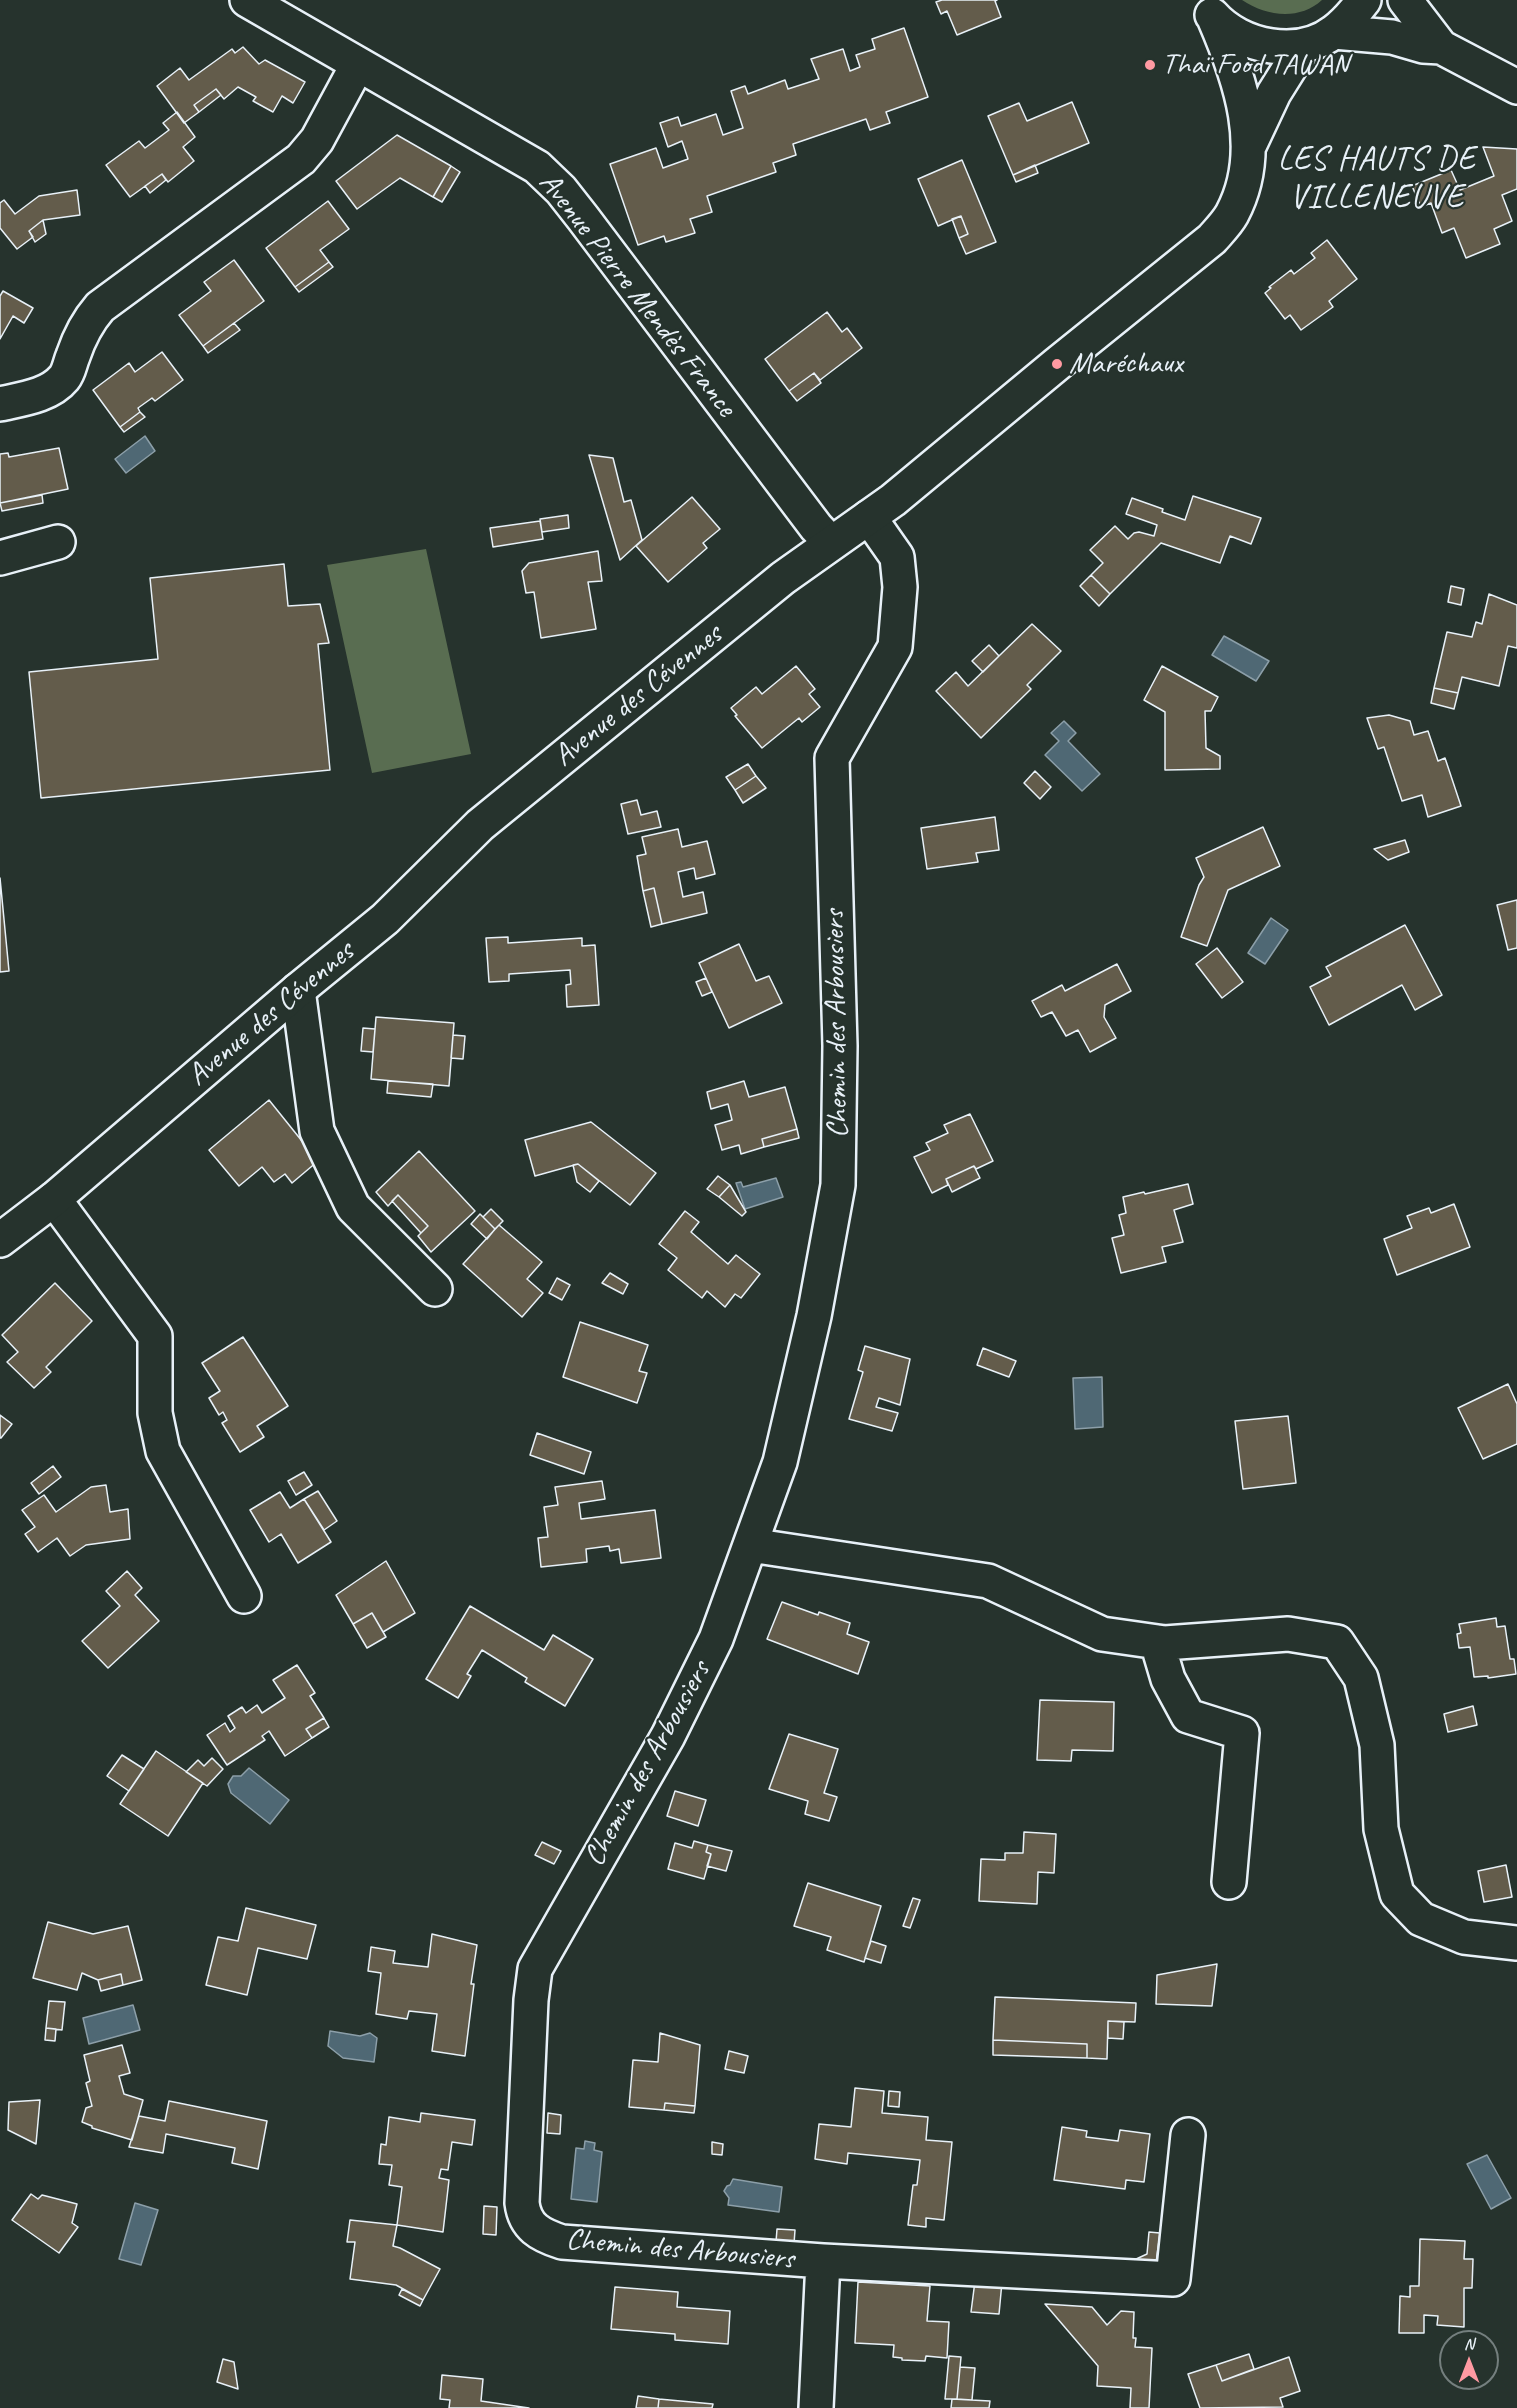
<!DOCTYPE html>
<html>
<head>
<meta charset="utf-8">
<style>
  body { margin:0 }
  #map { position:relative; width:1517px; height:2408px; overflow:hidden; background:#26332d; font-family:Caveat,sans-serif }
  canvas { display:block }
  .north { position:absolute; left:1439px; top:2330px; width:60px; height:60px; box-sizing:border-box; background:#26332d; border:2px solid #747f7e; border-radius:50%; rotate:0deg; font-size:16px; font-weight:700; line-height:24px; text-align:center; color:#e8f1f8 }
  .north::after { content:''; display:block; margin:auto; width:21px; height:27px; background:#ff9aa2; clip-path:polygon(50% 0,100% 100%,50% 72%,0 100%) }
</style>
</head>
<body>
<div id="map">
<canvas width="1517" height="2408"></canvas>
<div class="north">N</div>
</div>
<script>
const ctx = document.querySelector('canvas').getContext('2d');
ctx.lineJoin = 'round';
function paint(path, color) { ctx.fillStyle = color; ctx.fill(path, 'evenodd'); }
function trace(path, color, width, dash) { ctx.strokeStyle = color; ctx.lineWidth = width; ctx.lineCap = dash ? 'butt' : 'round'; ctx.setLineDash(dash || []); ctx.stroke(path); }
function drawText(font, color, halo, rows, align = 'center') {
  ctx.font = font + ' Caveat,sans-serif'; ctx.lineWidth = 4.5; ctx.setLineDash([]); ctx.textBaseline = 'middle'; ctx.strokeStyle = halo; ctx.fillStyle = color; for (const [text, x, y, turn = 0] of rows) {
    ctx.save(); ctx.translate(x, y); ctx.rotate((+turn || 0) * Math.PI / 180); ctx.textAlign = isNaN(turn) ? turn : align; if (halo) ctx.strokeText(text, 0, 0); ctx.fillText(text, 0, 0); ctx.restore();
  }
}
paint(new Path2D(`
  M1242,0H1322C1299,21 1266,16 1242,0Z
  M426,549L471,754L372,773L327,565Z`), '#596d51');
const water = new Path2D(`
  M145,436L155,451L126,473L115,459Z
  M1224,636L1269,661L1256,681L1212,655Z
  M1064,721L1076,733L1068,741L1100,774L1082,791L1045,755L1059,741L1051,733Z
  M1271,918L1288,930L1265,964L1248,953Z
  M776,1178L783,1197L745,1209L736,1183L741,1182L743,1187Z
  M1102,1377L1103,1427L1075,1429L1073,1378Z
  M249,1768L289,1800L270,1824L231,1793L228,1784L233,1776H241Z
  M133,2005L140,2030L89,2044L83,2018Z
  M330,2031L360,2036L370,2033L377,2038L374,2062L343,2058L328,2046Z
  M585,2141L595,2143L594,2150L602,2152L597,2202L571,2199L576,2148L584,2149Z
  M1487,2155L1511,2198L1491,2209L1467,2164Z
  M733,2179L782,2187L779,2212L728,2205L729,2198L724,2191L727,2186L730,2185Z
  M135,2203L158,2210L141,2265L119,2259Z`);
paint(water, '#4f6874');
trace(water, '#8c9fa9', 1.5);
const building = new Path2D(`
  M942,0H997L995,1L1001,17L957,35L947,11L941,14L936,2Z
  M904,28L928,97L886,112L890,123L870,130L866,119L793,144L796,155L773,163L776,172L707,196L712,212L690,219L695,233L666,242L664,236L638,245L610,164L656,148L663,168L688,159L682,141L668,147L660,123L678,117L681,126L716,114L723,135L743,128L731,91L745,86L748,94L785,80L788,89L819,79L811,59L843,49L850,71L860,67L856,55L875,49L872,39Z
  M243,47L259,64L265,60L305,82L293,103L282,96L273,112L253,101L256,97L238,87L224,99L216,89L194,105L199,112L184,123L157,86L180,68L189,80L232,49L235,53Z
  M216,89L221,95L199,112L194,105Z
  M1072,102L1089,143L1013,175L988,116L1019,103L1027,121Z
  M177,112L195,137L183,147L194,161L168,182L162,174L130,197L106,165L139,141L145,148L169,130L163,123Z
  M397,135L451,166L433,197L400,178L357,209L336,181Z
  M1483,147L1517,149V189L1502,195L1512,221L1494,229L1500,244L1466,258L1454,228L1442,233L1431,203L1421,207L1412,186L1451,170L1460,190L1494,176Z
  M962,160L996,242L966,254L959,238L968,234L961,216L938,226L918,179Z
  M1035,165L1038,173L1016,182L1013,175Z
  M451,166L460,172L442,202L433,197Z
  M162,174L166,180L150,193L145,186Z
  M77,190L80,215L43,220L29,231L33,237L17,249L0,228V203L4,200L15,214L39,196Z
  M328,201L349,229L320,250L329,262L295,287L266,248Z
  M961,216L968,234L959,238L952,219Z
  M43,220L46,234L35,242L29,231Z
  M1327,240L1357,279L1329,301L1333,307L1301,330L1290,315L1285,319L1265,293L1271,288L1269,287L1291,270L1294,274L1315,258L1311,253Z
  M234,260L264,301L203,346L179,315L211,291L204,282Z
  M329,262L333,267L299,292L295,287Z
  M3,291L33,308L24,323L13,316L0,339V296Z
  M827,312L842,332L847,328L862,348L820,380L814,373L789,391L765,359Z
  M234,323L240,330L208,353L203,346Z
  M162,352L183,380L155,401L152,398L138,408L140,412L120,427L93,390L129,363L135,372Z
  M814,373L821,383L797,401L789,391Z
  M140,412L145,417L124,432L120,427Z
  M59,448L68,489L0,503V454L8,453L9,457Z
  M589,455L613,458L624,502L631,500L642,540L620,560Z
  M42,495L43,503L2,511L0,503Z
  M1193,496L1261,518L1251,544L1230,536L1220,563L1161,543L1110,594L1091,575L1103,563L1090,550L1115,526L1128,539L1134,533L1139,532L1154,536L1157,525L1126,514L1132,498L1163,509L1162,512L1185,520Z
  M692,497L720,529L703,543L707,548L668,582L636,546Z
  M568,515L569,528L542,532L540,519Z
  M540,521L543,539L493,547L490,528Z
  M598,551L602,581L588,582L596,629L541,638L534,592L526,593L522,571L529,563Z
  M284,564L288,606L320,604L329,643L318,644L330,770L41,798L29,672L158,659L150,578Z
  M1091,575L1110,594L1099,606L1080,586Z
  M1451,586L1464,589L1461,605L1448,602Z
  M1489,594L1517,605V648L1508,646L1499,686L1462,677L1458,693L1434,688L1447,632L1472,637L1476,622L1482,624Z
  M1032,624L1061,651L1027,685L1031,689L981,738L936,691L956,672L968,686Z
  M989,645L999,656L983,672L972,661Z
  M796,666L815,689L809,694L820,707L802,722L799,718L762,748L735,716L737,715L731,708L756,687L762,694Z
  M1162,666L1218,697L1211,711H1205L1206,748L1220,756V769L1165,770V712L1144,700Z
  M1434,688L1458,693L1454,709L1431,703Z
  M1389,715L1410,721L1414,735L1428,731L1438,761L1445,758L1461,806L1428,817L1422,795L1402,801L1384,747L1378,749L1367,718Z
  M748,764L756,776L735,790L726,777Z
  M1035,771L1051,787L1040,799L1024,783Z
  M756,776L766,788L743,803L735,790Z
  M637,800L641,815L657,811L661,827L628,834L621,804Z
  M995,817L999,850L976,853L978,862L927,869L921,828Z
  M1263,827L1280,866L1228,890L1207,946L1181,937L1199,885L1204,877L1196,858Z
  M678,829L682,847L707,841L715,874L696,879L694,868L678,872L683,897L703,892L707,913L662,924L654,888L643,891L637,856L646,854L642,837Z
  M1405,840L1409,852L1388,860L1374,849Z
  M0,878L9,971L0,972Z
  M654,888L662,924L651,927L643,891Z
  M1517,900V948L1508,950L1497,905Z
  M1405,925L1442,995L1415,1010L1402,985L1329,1025L1310,987L1331,976L1326,967Z
  M508,937V943L582,938V946L595,945L599,1005L567,1007L566,985L571,984L570,970L509,974V981L489,982L486,938Z
  M739,944L756,981L769,976L782,1003L729,1028L699,963Z
  M1217,948L1243,982L1222,998L1196,964Z
  M1117,964L1131,991L1105,1005L1104,1017L1116,1038L1090,1052L1078,1030L1066,1036L1052,1012L1041,1017L1032,1001L1062,985L1065,991Z
  M706,978L712,992L702,996L696,982Z
  M376,1017L454,1023L449,1086L371,1079Z
  M363,1028L375,1029L373,1052L361,1051Z
  M453,1035L465,1036L463,1059L451,1058Z
  M388,1081L433,1084L431,1097L387,1093Z
  M744,1081L749,1097L785,1087L797,1129L762,1139L764,1147L741,1154L739,1145L722,1150L715,1125L732,1120L728,1104L711,1109L707,1092Z
  M269,1100L318,1161L292,1183L285,1174L274,1182L262,1167L239,1186L209,1150Z
  M970,1114L993,1161L976,1169L974,1166L946,1179L948,1185L932,1193L914,1157L930,1150L926,1143L948,1133L944,1125Z
  M591,1122L656,1173L630,1205L578,1164L535,1176L525,1140Z
  M797,1129L799,1138L764,1147L762,1139Z
  M419,1151L475,1211L431,1252L418,1236L428,1226L398,1195L388,1206L376,1192Z
  M578,1164L599,1181L590,1192L577,1182L573,1165Z
  M974,1166L980,1178L952,1192L946,1179Z
  M718,1176L730,1185L719,1197L707,1189Z
  M1188,1184L1193,1204L1174,1210L1183,1242L1162,1247L1166,1262L1121,1273L1112,1238L1124,1235L1119,1215L1126,1213L1123,1197L1144,1192L1145,1194Z
  M730,1185L746,1212L742,1216L719,1197Z
  M398,1195L428,1226L421,1233L392,1201Z
  M1454,1204L1470,1247L1397,1275L1384,1239L1412,1228L1407,1216L1429,1208L1431,1213Z
  M491,1209L503,1221L495,1229L483,1217Z
  M685,1211L699,1222L691,1232L728,1264L736,1255L760,1274L741,1298L735,1294L725,1307L707,1291L702,1298L668,1270L677,1258L659,1244Z
  M480,1214L495,1229L487,1239L471,1224Z
  M499,1225L542,1262L527,1279L543,1293L522,1317L463,1264Z
  M610,1273L628,1284L623,1294L602,1283Z
  M557,1278L570,1285L562,1300L549,1293Z
  M55,1283L92,1321L46,1367L51,1372L34,1388L7,1362L18,1352L2,1335Z
  M580,1322L648,1345L639,1371L647,1373L637,1403L563,1377Z
  M243,1337L288,1406L257,1426L264,1437L240,1452L222,1423L227,1420L223,1412L219,1415L209,1398L220,1391L202,1363Z
  M865,1346L910,1359L900,1405L879,1398L876,1407L898,1413L892,1431L849,1419L863,1372L858,1370Z
  M983,1348L1016,1361L1009,1377L977,1365Z
  M1508,1384L1517,1404V1444L1483,1459L1458,1408Z
  M0,1415L12,1424L1,1438H0Z
  M1288,1416L1296,1483L1243,1489L1235,1421Z
  M537,1433L591,1452L584,1474L530,1455Z
  M53,1466L61,1477L39,1494L31,1483Z
  M304,1472L312,1485L296,1495L288,1481Z
  M602,1481L605,1499L579,1503L581,1519L655,1510L661,1558L621,1563L619,1549L610,1551L609,1546L586,1549L587,1562L541,1567L538,1538L548,1537L544,1507L558,1505L555,1487Z
  M106,1485L110,1512L128,1509L130,1539L86,1545L70,1556L57,1538L38,1552L25,1534L35,1527L22,1510L44,1495L56,1512L91,1487Z
  M318,1491L337,1521L324,1530L304,1499Z
  M280,1492L290,1508L304,1499L331,1542L298,1563L281,1534L269,1542L250,1510Z
  M386,1561L415,1613L383,1632L372,1613L353,1624L336,1595Z
  M127,1571L142,1588L135,1595L159,1621L108,1668L82,1641L120,1606L106,1591Z
  M782,1602L818,1615L819,1612L850,1623L847,1634L869,1642L858,1674L767,1639Z
  M470,1606L544,1650L553,1635L593,1659L565,1706L525,1682L527,1678L482,1650L467,1674L471,1676L458,1698L426,1679Z
  M372,1613L386,1637L367,1648L353,1624Z
  M1496,1618L1497,1627L1505,1626L1510,1659H1514L1516,1674L1488,1678V1676L1474,1677L1470,1647L1459,1648L1457,1634L1461,1633L1459,1624Z
  M297,1665L315,1693L310,1696L324,1718L306,1729L312,1738L285,1756L269,1731L262,1736L265,1740L227,1765L207,1735L225,1723L230,1732L235,1728L228,1716L242,1707L246,1713L257,1705L262,1713L285,1698L273,1680Z
  M1040,1700L1114,1702L1113,1751L1072,1750L1071,1761L1037,1760Z
  M1473,1706L1477,1725L1448,1732L1444,1714Z
  M324,1718L329,1727L312,1738L306,1729Z
  M789,1734L838,1749L824,1793L837,1797L829,1821L805,1814L808,1801L769,1789Z
  M156,1751L203,1783L168,1836L120,1804Z
  M122,1755L144,1769L129,1791L107,1776Z
  M212,1758L223,1769L207,1786L186,1772L198,1760L204,1766Z
  M675,1791L706,1800L698,1826L667,1816Z
  M1024,1832L1056,1834L1054,1873L1038,1872L1037,1904L979,1901L981,1859L1005,1860V1853H1023Z
  M694,1841L708,1845L706,1852L711,1854L704,1879L668,1869L675,1843L692,1848Z
  M542,1842L561,1851L554,1864L535,1855Z
  M708,1845L732,1851L726,1871L707,1866L711,1854L706,1852Z
  M1506,1865L1512,1897L1484,1902L1478,1871Z
  M808,1883L881,1906L864,1962L827,1950L831,1937L794,1926Z
  M913,1898L920,1900L910,1928L903,1926Z
  M246,1908L316,1925L307,1959L258,1948L247,1995L206,1985L218,1937L238,1941Z
  M48,1922L93,1934L128,1926L142,1980L123,1985L121,1974L98,1980L82,1973L77,1990L33,1978Z
  M432,1934L477,1945L471,1984H474L465,2056L432,2051L437,2014L409,2011L407,2019L376,2014L381,1973L368,1971L371,1947L395,1951L393,1963L428,1967Z
  M871,1941L886,1946L881,1963L865,1958Z
  M1217,1964L1212,2006L1156,2004L1157,1975Z
  M121,1974L123,1985L101,1991L98,1980Z
  M995,1997L1136,2003L1135,2022L1108,2021L1107,2059L1087,2058V2044L993,2040Z
  M49,2001L65,2002L62,2030L46,2028Z
  M1108,2021L1124,2022L1123,2039L1108,2038Z
  M46,2028L56,2029L55,2041L45,2040Z
  M660,2033L700,2045L695,2106L665,2103L664,2110L629,2107L633,2060L658,2062Z
  M993,2040L1087,2044V2058L993,2055Z
  M122,2045L130,2073L119,2076L124,2094L143,2100L132,2140L92,2128V2126L82,2122L86,2108L92,2106L86,2083L90,2081L84,2055Z
  M729,2051L748,2056L744,2073L725,2069Z
  M855,2088L884,2091L882,2113L928,2117L926,2140L952,2142L944,2220L926,2218V2227L908,2225L913,2185H917L920,2160L848,2153L847,2164L815,2159L819,2124L851,2127Z
  M889,2091L900,2092L899,2107L888,2106Z
  M40,2100L36,2144L8,2130L9,2102Z
  M169,2101L267,2121L258,2169L232,2163L235,2148L166,2134L163,2153L129,2147L139,2116L165,2121Z
  M665,2103L695,2106L694,2113L664,2110Z
  M421,2113L475,2120L472,2145L452,2142L448,2170L441,2169L439,2178L449,2180L443,2232L397,2225L402,2187L389,2185L392,2165L379,2164L381,2144L386,2145L389,2117L420,2122Z
  M548,2113L561,2115L560,2134L547,2133Z
  M1062,2127L1087,2131L1086,2137L1118,2141L1120,2130L1150,2134L1144,2182L1126,2180L1125,2189L1054,2180Z
  M712,2142L723,2144L722,2155L712,2154Z
  M31,2194L38,2199L42,2195L77,2204L72,2223L78,2227L59,2253L12,2220Z
  M484,2206L497,2207L496,2235L483,2234Z
  M350,2220L397,2225L393,2246L400,2248L440,2269L423,2300L396,2285L350,2279L355,2242H347Z
  M777,2229L795,2230L794,2244L776,2242Z
  M1149,2232L1160,2233L1156,2263L1119,2267L1120,2259L1134,2260L1147,2254Z
  M1420,2239L1465,2241L1464,2259H1473L1472,2288H1464V2327L1437,2325L1438,2316L1424,2315V2333H1399L1400,2296L1410,2297V2286H1419Z
  M975,2281L1002,2282L999,2314L971,2312Z
  M858,2282L930,2286L927,2321L949,2322L947,2358L926,2356L925,2361L902,2360V2358L893,2357L894,2345L855,2343Z
  M615,2287L678,2292L677,2307L730,2311L728,2344L675,2340V2334L611,2329Z
  M402,2289L423,2300L420,2306L399,2295Z
  M1045,2304L1092,2307L1107,2325L1121,2311L1134,2312L1133,2338H1136L1135,2347L1152,2348L1149,2408H1130L1131,2388L1097,2386L1098,2366Z
  M1249,2354L1254,2369L1222,2381L1216,2365Z
  M949,2356L961,2357L957,2399H945Z
  M1289,2357L1300,2391L1280,2398L1283,2407L1200,2408L1188,2374L1216,2365L1222,2381Z
  M223,2359L234,2362L238,2389L217,2382Z
  M960,2367L975,2368L972,2400L957,2399Z
  M442,2375L483,2379L481,2401L529,2408H449L450,2400L440,2399Z
  M638,2396L659,2399L658,2408H636Z
  M659,2399L713,2404L712,2408H658Z
  M952,2399L990,2401L989,2408H951Z`);
paint(building, '#635c4b');
trace(building, '#e8f1f8', 1.5);
const street = new Path2D(`
  M247,0L537,167L561,190L583,218L816,527L831,543
  M0,404C22,399 49,396 64,378C69,372 70,363 73,356C79,338 87,322 100,307L301,159L317,140L358,64
  M869,517L897,557L900,587L895,647L832,758L840,1046L838,1185L814,1316L780,1462L716,1639L668,1736L535,1969L531,2000L522,2203C525,2227 540,2235 562,2242L823,2261L1173,2279L1188,2135
  M0,558L58,542
  M298,990L317,1131L353,1207L435,1289
  M54,1199L155,1336V1413L163,1451L244,1596
  M750,1545L988,1581L1102,1634L1165,1643L1288,1634L1337,1642L1361,1678L1377,1745L1381,1829L1397,1894L1421,1919L1464,1937L1517,1943
  M1157,1642L1168,1679L1188,1716L1242,1733L1229,1882
  M816,2408L823,2261`);
const secondary = new Path2D(`
  M1405,0L1441,47
  M1212,15C1241,48 1299,59 1335,31C1347,22 1355,12 1364,0
  M1334,32L1392,37L1423,46L1441,47L1517,87
  M1250,144L1274,93L1304,45
  M0,1240L54,1199L298,990L385,919L480,825L783,578L893,500L1057,364L1212,239C1219,231 1227,223 1232,214C1266,151 1240,78 1214,18`);
trace(street, '#e8f1f8', 38);
trace(secondary, '#e8f1f8', 38);
trace(street, '#26332d', 33);
trace(secondary, '#26332d', 33);
for (const [x, y, r, color] of [
  [1150,65,6,"#ff9aa2"],
  [1057,364,6,"#ff9aa2"]
]) { const dot = new Path2D(); dot.arc(x, y, r, 0, 2 * Math.PI); ctx.fillStyle = color; ctx.fill(dot); trace(dot, '#26332d', 2); }
drawText('30px', '#e8f1f8', '#26332d', [
  ["Thaï Food TAWAN",1162,65],
  ["Maréchaux",1069,364]
], 'left');
drawText('30px', '#e8f1f8', '#26332d', [
  ["Avenue Pierre Mendès France",637,295,52],
  ["Avenue des Cévennes",638,696,-39],
  ["Avenue des Cévennes",271,1014,-40],
  ["Chemin des Arbousiers",837,1024,-91],
  ["Chemin des Arbousiers",648,1764,-61],
  ["Chemin des Arbousiers",680,2250,5]
]);
ctx.letterSpacing = '1.5px';
drawText('33px', '#e8f1f8', '#26332d', [
  ["LES HAUTS DE",1377,160],
  ["VILLENEUVE",1377,198]
]);
ctx.letterSpacing = '0px';
</script>
</body>
</html>
